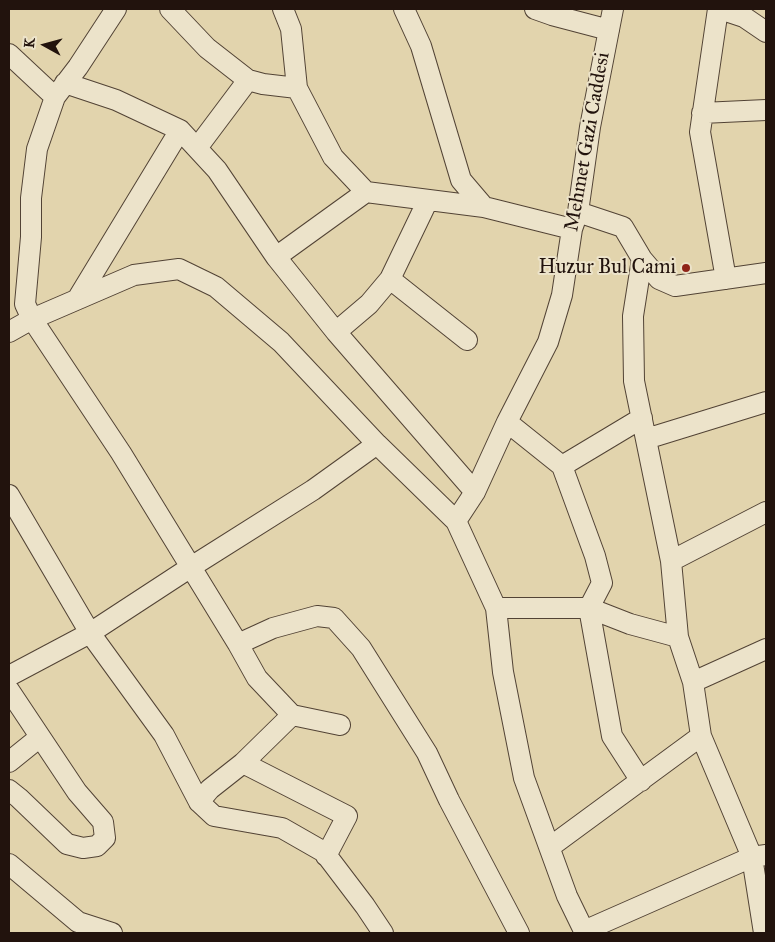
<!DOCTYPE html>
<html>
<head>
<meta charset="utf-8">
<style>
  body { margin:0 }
  #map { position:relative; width:775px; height:942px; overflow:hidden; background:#e2d4ad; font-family:"IM FELL Great Primer",serif }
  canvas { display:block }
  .frame { position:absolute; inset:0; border:10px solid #22130d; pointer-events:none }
  .north { position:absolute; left:20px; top:20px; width:50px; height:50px; -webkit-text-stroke:4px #ece3ca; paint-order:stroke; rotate:277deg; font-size:14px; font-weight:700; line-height:20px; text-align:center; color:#22130d }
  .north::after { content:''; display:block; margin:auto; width:18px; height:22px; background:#22130d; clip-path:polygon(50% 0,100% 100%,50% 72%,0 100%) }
</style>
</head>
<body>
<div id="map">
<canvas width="775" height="942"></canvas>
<div class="frame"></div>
<div class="north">K</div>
</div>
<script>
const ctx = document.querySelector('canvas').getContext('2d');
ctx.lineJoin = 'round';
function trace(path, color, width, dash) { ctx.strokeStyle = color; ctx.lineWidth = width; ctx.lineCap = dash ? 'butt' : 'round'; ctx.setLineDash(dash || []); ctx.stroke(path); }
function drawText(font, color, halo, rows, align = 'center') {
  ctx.font = font + ' "IM FELL Great Primer",serif'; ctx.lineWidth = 4; ctx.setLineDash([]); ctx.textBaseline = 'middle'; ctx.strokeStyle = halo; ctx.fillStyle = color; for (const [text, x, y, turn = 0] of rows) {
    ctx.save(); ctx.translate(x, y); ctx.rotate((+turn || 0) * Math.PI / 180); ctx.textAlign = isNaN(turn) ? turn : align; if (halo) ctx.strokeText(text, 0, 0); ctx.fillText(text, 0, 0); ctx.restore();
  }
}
const minor = new Path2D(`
  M170,9L207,48L248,80L263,84L297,88
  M283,9L291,29L297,88L333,157L366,192L484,207
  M404,9L421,46L461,180L484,207L572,229
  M535,9L552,15L609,30
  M718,9L700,132L726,279
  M720,9L744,17L766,32
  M9,54L55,97
  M65,83L116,100L180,130L217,170L276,257L336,332L475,492
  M702,113L766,110
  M197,148L248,80
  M578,212L623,227L642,259L659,279L675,286L766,273
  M276,257L366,192
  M642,259L633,316L634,381L671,561L678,637L693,682L701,736L752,857L764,933
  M390,279L467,340
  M78,298L180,130
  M9,332L32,319L25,304L31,237V198L37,149L55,97L78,67L116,9
  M336,332L369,304L390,279L428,200
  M507,422L562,466L595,556L602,583L589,608L612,736L641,781
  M646,439L766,402
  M562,466L642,418
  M9,495L90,633L164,735L199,802L214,816L282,828L324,852L365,906L383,933
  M456,521L475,492L507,422L548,342L562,295L572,229L578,212L590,127L613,9
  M671,561L766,512
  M496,608H589L630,624L678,637
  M238,644L273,628L317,616L334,618L361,648L427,753L449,800L519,933
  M9,676L90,633L191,567L313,490L377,444
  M693,682L766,649
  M9,690L77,792L103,822L105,838L97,846L83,848L67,844L19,798L9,790
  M340,725L292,715L257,678L238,644L121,453L32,319L134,275L179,269L216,287L281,342L377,444L456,521L496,608L503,672L524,778L567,896L585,933
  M9,762L40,737
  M243,763L347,816L326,856
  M199,802L210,789L243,763L292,715
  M550,847L701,736
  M9,864L78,922L112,933
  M584,931L752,857L766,855`);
trace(minor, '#524335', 22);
trace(minor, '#ece3ca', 20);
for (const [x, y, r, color] of [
  [686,268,5,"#8f2418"]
]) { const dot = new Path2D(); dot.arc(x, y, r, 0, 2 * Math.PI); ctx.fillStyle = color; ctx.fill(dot); trace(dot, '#ece3ca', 2); }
drawText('20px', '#22130d', '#ece3ca', [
  ["Mehmet Gazi Caddesi",588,142,-80]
]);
drawText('20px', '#22130d', '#ece3ca', [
  ["Huzur Bul Cami",676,268]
], 'right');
</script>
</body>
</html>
